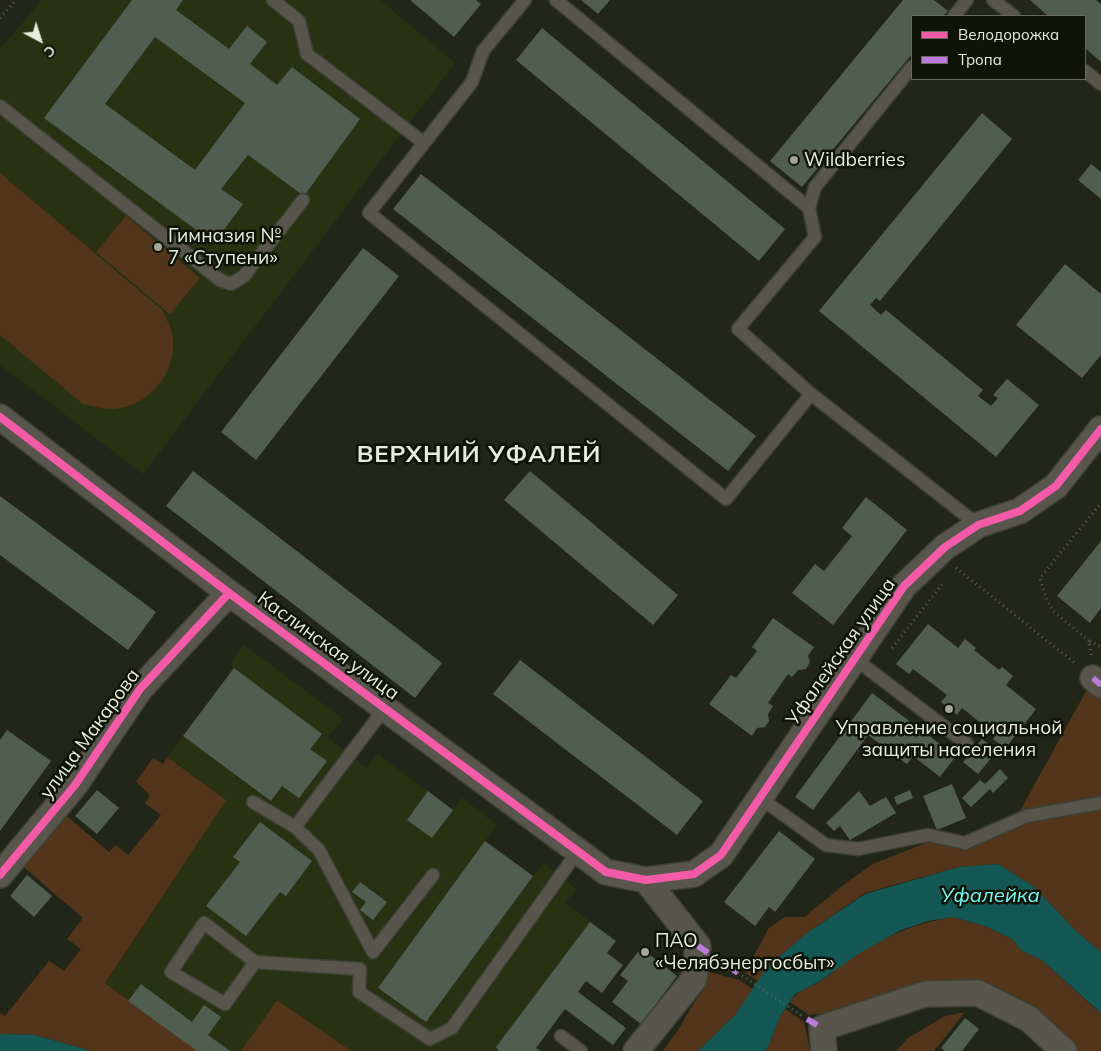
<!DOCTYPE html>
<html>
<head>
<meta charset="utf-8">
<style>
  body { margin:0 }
  #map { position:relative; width:1101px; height:1051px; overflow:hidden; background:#222618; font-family:Mulish,sans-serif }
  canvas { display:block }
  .legend { position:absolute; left:911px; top:15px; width:175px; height:65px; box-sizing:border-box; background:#0f1308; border:1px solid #656a5d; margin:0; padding:6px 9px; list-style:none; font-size:15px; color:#e7eddd }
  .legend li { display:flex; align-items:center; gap:10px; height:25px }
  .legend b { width:25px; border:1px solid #656a5d }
  .north { position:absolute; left:15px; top:15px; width:50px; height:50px; -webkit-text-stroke:4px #0f1308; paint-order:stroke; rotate:140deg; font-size:14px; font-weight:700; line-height:20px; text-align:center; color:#e7eddd }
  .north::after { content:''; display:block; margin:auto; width:18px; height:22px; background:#e7eddd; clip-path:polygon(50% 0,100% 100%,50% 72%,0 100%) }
</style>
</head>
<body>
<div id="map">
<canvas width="1101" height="1051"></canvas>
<ul class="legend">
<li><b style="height:6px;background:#f35aa7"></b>Велодорожка</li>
<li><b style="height:6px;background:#bd7bd9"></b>Тропа</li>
</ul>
<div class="north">С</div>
</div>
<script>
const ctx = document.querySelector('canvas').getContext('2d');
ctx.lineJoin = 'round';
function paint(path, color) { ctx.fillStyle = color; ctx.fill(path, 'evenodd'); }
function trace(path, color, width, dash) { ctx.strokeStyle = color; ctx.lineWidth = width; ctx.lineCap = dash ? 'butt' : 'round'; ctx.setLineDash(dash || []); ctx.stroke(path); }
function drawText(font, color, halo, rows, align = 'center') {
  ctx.font = font + ' Mulish,sans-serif'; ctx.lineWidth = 5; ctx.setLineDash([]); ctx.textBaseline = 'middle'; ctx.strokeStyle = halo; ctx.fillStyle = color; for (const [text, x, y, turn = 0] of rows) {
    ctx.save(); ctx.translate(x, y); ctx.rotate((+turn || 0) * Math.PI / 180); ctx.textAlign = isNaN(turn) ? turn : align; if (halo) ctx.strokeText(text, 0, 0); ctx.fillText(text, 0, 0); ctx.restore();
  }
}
paint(new Path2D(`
  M42,0H380L455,63L143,474L0,365V49Z
  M244,645L343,719L328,738L366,768L378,754L453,810L462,798L497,825L485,841L533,876L543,863L576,889L565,903L616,941L501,1051H351L277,1000L241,1051H197L105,983L226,800L167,757L233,669L231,662Z`), '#283213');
paint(new Path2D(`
  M0,173L162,310C167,320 172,329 173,339C176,374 148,407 113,409C103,409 92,406 83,404L0,335Z
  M126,216L200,278L170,314L96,252Z
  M1101,672V807L1020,811L1096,673Z
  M167,757L226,800L105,983L197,1051H91L35,1035L0,1034V1013L5,1016L49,961L64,971L81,949L67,939L83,918L19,863L62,812L109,852L116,845L128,855L161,815L145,803L150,795L136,782L153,758L163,764Z
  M1101,809V952L1077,932L1033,886L998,864L959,867L865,893L807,933L767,967L758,981L745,973L768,929L785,917H804L850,880L873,864L928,842L967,849L1029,821Z
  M953,917L985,926L1012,939L1022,951L1042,960L1099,1012L1101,1013V1051H1075L998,991L809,1015L790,1002C797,990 809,988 821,981C834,972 846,961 859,953C890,934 917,923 953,917Z
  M706,971L739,980L753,989L736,1014L698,1051H663L678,1030L700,993Z
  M277,1000L351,1051H241Z
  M785,1009L804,1022L810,1051H764L767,1049L780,1016Z
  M965,1012L934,1051H896L908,1038L945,1016Z`), '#52351b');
paint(new Path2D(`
  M998,864L1033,886L1077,932L1101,952V1013L1042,960L1022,951L1012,939L985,926L953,917L928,921L901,930L858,954L820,981L795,994L780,1016L767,1049L764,1051H698L736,1014L767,967L807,933L865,894L959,867Z
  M0,1034L35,1035L91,1051H0Z`), '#135855');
paint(new Path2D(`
  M132,0H183L176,10L229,49L247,26L267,42L250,64L277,85L292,67L360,119L304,196L248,155L221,189L243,204L214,243L44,118ZM155,37L245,103L195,170L105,104Z
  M410,0H476L481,4L454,37Z
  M581,0H610L598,14Z
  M903,0H934L948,11L943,16H912V54L802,187L770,161Z
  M1030,0H1096L1101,4V62L1085,48V16H1048Z
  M542,28L785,229L759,261L516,60Z
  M982,113L1012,139L880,301L876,298L870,305L881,315L886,310L983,390L978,396L991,406L998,398L993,395L1007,379L1039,405L996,457L819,311Z
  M1091,164L1101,172V199L1078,180Z
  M421,174L756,436L728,471L393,209Z
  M363,248L399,276L256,460L221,432Z
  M1065,264L1101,294V355L1082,378L1016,325Z
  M193,471L442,663L415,698L166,506Z
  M530,471L678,595L653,625L504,500Z
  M0,496L156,612L128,650L0,555Z
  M866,497L907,530L833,625L792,593L815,564L824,571L852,536L842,528Z
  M1101,541V608L1090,623L1057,596Z
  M773,618L814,647L808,656L810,662L806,669L798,670L792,677L788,674L768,703L773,706L768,714L769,721L765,727L757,728L752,736L709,704L731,675L736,678L757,651L752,647Z
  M928,624L958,648L965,639L976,648L974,650L999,670L1002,667L1013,676L1006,685L1036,709L1005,749L993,739L996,735L962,708L957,715L941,702L947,695L913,669L909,674L896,664Z
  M520,660L703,801L677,835L493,694Z
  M234,668L322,734L310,749L327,761L299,798L282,786L271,801L183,736Z
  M872,693L956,756L940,777L913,756L907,764L868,735L813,810L795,797Z
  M7,730L51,761L0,831V740Z
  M982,739L997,751L978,774L963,762Z
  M1000,769L1008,778L993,793L990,789L971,807L962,798L980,780L985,784Z
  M952,784L966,818L937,830L923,796Z
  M97,790L119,808L97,834L75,816Z
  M910,790L913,798L897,805L894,797Z
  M428,791L453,810L432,838L407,820Z
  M859,791L870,806L886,797L896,813L850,840L840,826L834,831L826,823Z
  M260,822L312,861L286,896L280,892L246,936L206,906L240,862L233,857Z
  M779,831L815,859L775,912L769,907L755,926L724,902Z
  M485,841L533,876L426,1022L378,988Z
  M27,875L52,896L34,917L10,896Z
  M360,882L387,902L373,920L360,910L366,902L352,892Z
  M590,922L616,941L607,953L623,965L602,993L586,981L578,992L626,1028L613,1045L565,1009L536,1048L541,1051H499L496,1047Z
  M641,948L677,976L641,1024L612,1002L628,981L620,975Z
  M141,984L192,1022L204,1005L221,1017L208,1035L230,1051H197L128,1001Z
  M965,1018L979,1029L962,1051H945L941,1048Z`), '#505e51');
const lane = new Path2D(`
  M273,0L299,21L307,54L424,143
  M525,0L483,51L472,82L369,213L726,499L811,394
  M556,0L809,208L815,237L738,329L811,394L978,525
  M993,0L1014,16
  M954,16L967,0
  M1085,71L1101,84
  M0,106L220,280L231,284L244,276L303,200
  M809,208L815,187L912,67
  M855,659L967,744
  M385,708L295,827L319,850L373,952L433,875
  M760,798L826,845L858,849L928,835L965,843L1027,816L1101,803
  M253,802L295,827
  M255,962L225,1004L171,972L204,923L255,962L360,969L359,992L430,1039L452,1028L578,851
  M561,1036L581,1051`);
const street = new Path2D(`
  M0,417L229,593L606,872L646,880L694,874L721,855L904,586L945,547L978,525L1020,511L1056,486L1101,429
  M1093,678L1101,685
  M0,875L75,785L140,689L229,593
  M636,1051L694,979L698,946L646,880
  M824,1051L822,1028L925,994L978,993L1029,1019L1064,1051`);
trace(lane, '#3d4134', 15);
trace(street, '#3d4134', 28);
trace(new Path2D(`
  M0,18L16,0
  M956,568L1076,664
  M1089,641L1053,611L1045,595L1040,578L1101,503
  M892,648L944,582
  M1091,655L1089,641L1101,647
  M738,973L804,1017`), '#5e5e55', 3, [1, 4]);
trace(lane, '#57554c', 12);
trace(street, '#57554c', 25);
trace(new Path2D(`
  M1093,678L1101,685
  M698,946L738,973
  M807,1019L822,1028`), '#bd7bd9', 6, [12, 6]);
trace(new Path2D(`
  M0,417L229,593L606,872L646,880L694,874L721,855L904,586L945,547L978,525L1020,511L1056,486L1101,429
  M0,875L75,785L140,689L229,593`), '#f35aa7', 8);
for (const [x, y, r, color] of [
  [794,160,5,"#a2a798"],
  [158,247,5,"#a2a798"],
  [949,709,5,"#a2a798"],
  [645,952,5,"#a2a798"]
]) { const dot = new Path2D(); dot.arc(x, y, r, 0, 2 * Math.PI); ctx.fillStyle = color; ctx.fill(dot); trace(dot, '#0f1308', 2); }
drawText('19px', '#e7eddd', '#0f1308', [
  ["Wildberries",804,160],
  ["Гимназия №",168,236],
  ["7 «Ступени»",168,258],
  ["Управление социальной",949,728,"center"],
  ["защиты населения",949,750,"center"],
  ["ПАО",655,941],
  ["«Челябэнергосбыт»",655,963]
], 'left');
drawText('19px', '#e7eddd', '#0f1308', [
  ["Каслинская улица",328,646,36],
  ["Уфалейская улица",841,652,-55],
  ["улица Макарова",90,734,-54]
]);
drawText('italic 20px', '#76f9f4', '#0f1308', [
  ["Уфалейка",990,896]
]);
ctx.letterSpacing = '1px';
drawText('bold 24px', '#e7eddd', '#0f1308', [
  ["ВЕРХНИЙ УФАЛЕЙ",479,455]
]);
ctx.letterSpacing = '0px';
</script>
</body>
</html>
